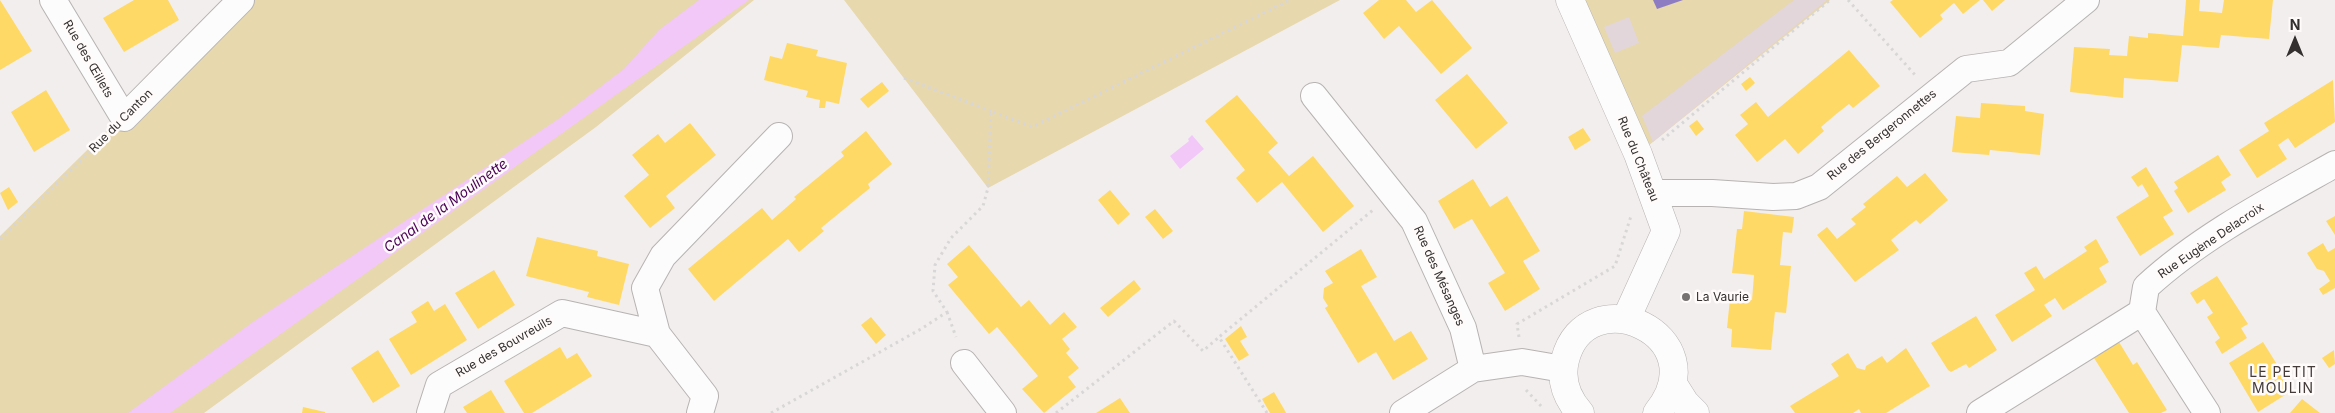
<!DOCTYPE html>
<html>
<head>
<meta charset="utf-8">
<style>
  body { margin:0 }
  #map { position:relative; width:2335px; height:413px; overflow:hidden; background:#f3eeee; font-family:Inter,sans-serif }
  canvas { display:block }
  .north { position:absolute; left:2270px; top:15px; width:50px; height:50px; -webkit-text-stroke:4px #fffbfa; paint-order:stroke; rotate:0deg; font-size:14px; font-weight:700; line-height:20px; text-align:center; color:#343030 }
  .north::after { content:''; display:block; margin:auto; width:18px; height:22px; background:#343030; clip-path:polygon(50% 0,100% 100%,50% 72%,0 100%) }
</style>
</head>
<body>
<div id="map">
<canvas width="2335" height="413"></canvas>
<div class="north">N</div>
</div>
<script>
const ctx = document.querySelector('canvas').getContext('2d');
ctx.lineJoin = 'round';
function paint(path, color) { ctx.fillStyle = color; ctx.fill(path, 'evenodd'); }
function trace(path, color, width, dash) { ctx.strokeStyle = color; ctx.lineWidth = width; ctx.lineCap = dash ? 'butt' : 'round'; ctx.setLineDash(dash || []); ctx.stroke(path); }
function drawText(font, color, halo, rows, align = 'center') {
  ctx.font = font + ' Inter,sans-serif'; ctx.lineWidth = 5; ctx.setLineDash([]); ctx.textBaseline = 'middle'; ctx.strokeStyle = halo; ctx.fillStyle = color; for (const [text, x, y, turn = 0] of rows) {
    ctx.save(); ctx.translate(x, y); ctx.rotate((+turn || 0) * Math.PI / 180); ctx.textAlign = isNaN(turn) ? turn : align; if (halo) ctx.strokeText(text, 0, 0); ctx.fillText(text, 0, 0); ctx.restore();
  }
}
paint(new Path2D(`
  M239,0H754L596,127L204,413H0V236Z
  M844,0H1340L988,188Z
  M1571,0H1830L1638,154Z`), '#e7d8ad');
paint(new Path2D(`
  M699,0H749L170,413H128L253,322L557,120L624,69L659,30Z
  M1192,135L1204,149L1180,169L1170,156L1189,141L1188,139Z`), '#f2c8f9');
paint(new Path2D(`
  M0,0L32,51L0,70Z
  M134,0H168L179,20L124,52L103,18Z
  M1379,0H1406L1416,12L1432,0L1472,48L1441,74L1399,26L1384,39L1363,13Z
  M1893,0H1980L1963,14L1954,3L1940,15L1943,19L1920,38L1890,2Z
  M1983,0H2005L1992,11Z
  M2186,0H2200L2199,11L2222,13L2224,0H2273L2269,39L2221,35L2219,48L2182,45L2178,82L2124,78L2123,98L2070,92L2074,47L2110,49L2109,55L2127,56L2129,36L2148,38V33L2183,36Z
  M787,43L818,50L816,56L847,63L839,104L826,101L825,108H819L820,100L806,97L808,91L764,80L770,56L782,59Z
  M1849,50L1880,86L1853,108L1849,104L1835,115L1821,127L1824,131L1798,154L1785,139L1757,162L1735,135L1748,124L1740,115L1756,102L1768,117Z
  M1467,74L1508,123L1476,149L1435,100Z
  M1750,77L1755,83L1746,91L1741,84Z
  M2333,80L2335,122L2295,148L2288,138L2278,145L2287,159L2257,178L2239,150L2269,131L2264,123Z
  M882,82L889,91L868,108L860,99Z
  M46,90L70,130L34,152L11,112Z
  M1237,95L1278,143L1268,152L1289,176L1313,156L1354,206L1323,232L1282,182L1257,203L1236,178L1245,170L1205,121Z
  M1981,103L2025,106V111L2044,114L2040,155L1990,150L1989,155L1952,152L1956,116L1980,118Z
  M1697,120L1704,129L1696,136L1689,126Z
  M690,123L716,155L666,196L675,208L650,228L624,196L649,175L632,155L658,134L665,143Z
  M1583,128L1591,140L1575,150L1568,137Z
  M866,131L892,164L868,184L870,188L821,228L824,231L799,252L788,239L714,301L688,269L762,208L772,220L796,199L794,197L844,156L841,152Z
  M2218,155L2231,175L2221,182L2226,190L2188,213L2174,191L2178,188L2174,182Z
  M2146,167L2173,211L2163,217L2174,234L2140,256L2116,217L2149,196L2142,184L2138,187L2131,177Z
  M1925,173L1948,200L1920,224L1916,220L1891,240L1899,250L1855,282L1817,235L1827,227L1837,239L1856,224L1851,219L1866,207L1863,204L1897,176L1907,187Z
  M1473,179L1490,207L1507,196L1540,251L1523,261L1540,289L1505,311L1488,283L1505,273L1472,219L1454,229L1438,201Z
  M9,187L18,202L8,210L0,193Z
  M1110,190L1130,214L1118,225L1098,200Z
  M1155,209L1173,231L1163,239L1145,217Z
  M1744,211L1794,217L1792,233L1783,232L1780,265L1791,266L1787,304L1786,313L1775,312L1771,350L1731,347L1732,329L1727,328L1730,298L1752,300L1754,275L1732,273L1737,229H1742Z
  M2335,216V235L2326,221Z
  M537,237L598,251L597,256L629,264L619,305L587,297L589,292L526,276Z
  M2096,239L2109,262L2099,268L2107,282L2063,310L2055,298L2044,305L2052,316L2012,342L1995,315L2035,290L2024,273L2036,266L2044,279L2087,251L2084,247Z
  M2323,243L2328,252L2335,248V288L2323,295L2319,289L2330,281L2324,271L2317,269L2307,253Z
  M969,245L1021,307L1029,300L1050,325L1064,312L1077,327L1062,339L1070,349L1066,353L1079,368L1068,377L1076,387L1044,413L1022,389L1038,376L997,327L989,334L948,285L958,277L947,264Z
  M1361,249L1377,277L1361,286L1394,341L1411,331L1428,359L1393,380L1376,352L1358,363L1325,308L1328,306L1323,298L1324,288L1333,283L1325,271Z
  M494,270L515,305L478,329L455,293Z
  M2217,276L2248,324L2241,328L2247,338L2222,354L2215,342L2220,338L2207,317L2213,313L2204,299L2197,304L2190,293Z
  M1134,280L1141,289L1108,317L1100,308Z
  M428,301L434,311L445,304L467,340L411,375L389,339L417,322L411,312Z
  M1976,316L1997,350L1969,368L1966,364L1951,372L1948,370L1931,343Z
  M871,317L886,335L876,344L861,325Z
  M1241,326L1247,337L1240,341L1249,355L1239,361L1225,339Z
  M2119,342L2133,365L2137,362L2167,410L2161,413H2129L2094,358Z
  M2263,342L2293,390L2258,412L2229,363Z
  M560,347L567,359L577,353L592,376L532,413H524L504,381Z
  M1906,348L1930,386L1886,413H1861L1859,409L1853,413H1795L1790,406L1839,376L1831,364L1848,353L1857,368L1865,370L1866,366L1882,356L1887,363Z
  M378,350L400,386L373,403L351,368Z
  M2334,350L2335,364L2329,368L2322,358Z
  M491,390L505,413H467L463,407Z
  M1274,392L1284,409L1286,413H1270L1262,399Z
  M1120,398L1130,413H1096Z
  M2302,399L2320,413H2290Z
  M303,407L325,412V413H302Z`), '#ffd966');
paint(new Path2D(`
  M1653,0H1683L1657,9Z`), '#8e7cc3');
paint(new Path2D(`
  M1794,0H1827L1653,142L1642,116Z
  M1629,17L1639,43L1615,53L1604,27Z`), '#e3d6da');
const minor = new Path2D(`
  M53,0L124,118L241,0
  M1314,96L1414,221L1463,328L1473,369
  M1653,193H1712L1773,197L1796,196L1819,187L1966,69L2009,63L2086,0
  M2142,312L2207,413
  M964,363L1003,413
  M430,413L439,385L562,313L657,334
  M700,413L705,396L657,334L645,288L663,256L779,136
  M1403,413L1473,369L1522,362L1563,369
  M1980,413L2142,312L2146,287C2200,237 2271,200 2335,164`);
const tertiary = new Path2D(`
  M1570,0L1638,154L1666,231L1626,319
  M1673,384L1685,403L1695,413
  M1580,413C1567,398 1560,380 1565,360C1586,276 1720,335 1657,413`);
trace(minor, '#b6b3b2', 28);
trace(tertiary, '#b6b3b2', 29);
trace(new Path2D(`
  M1848,0L1916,76
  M904,78L991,111
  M1662,140L1830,0
  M0,239L106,136
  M947,312L956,337
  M1519,337L1517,324L1615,266L1631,216
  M1526,390L1542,407
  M771,413L921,329L947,312L933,291L935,265L951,238L983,206L988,188L991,111L1032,127L1290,0
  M1056,413L1174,321L1203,351L1219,337
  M1267,413L1219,337L1373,210`), '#d8d6d6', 3, [2.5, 4]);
trace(minor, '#fdfcfc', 26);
trace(tertiary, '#fdfcfc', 28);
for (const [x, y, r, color] of [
  [1686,297,5,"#777272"]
]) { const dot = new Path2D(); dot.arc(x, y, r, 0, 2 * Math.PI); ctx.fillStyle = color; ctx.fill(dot); trace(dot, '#fffbfa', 2); }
drawText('12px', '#343030', '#fffbfa', [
  ["Rue des Œillets",88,59,60],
  ["Rue du Canton",121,121,-45],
  ["Rue des Bergeronnettes",1882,135,-39],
  ["Rue du Château",1638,159,68],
  ["Rue Eugène Delacroix",2211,241,-34],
  ["Rue des Mésanges",1439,276,66],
  ["Rue des Bouvreuils",504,347,-30]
]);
drawText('12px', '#343030', '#fffbfa', [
  ["La Vaurie",1696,297]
], 'left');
drawText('italic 14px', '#490057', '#fffbfa', [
  ["Canal de la Moulinette",446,206,-36]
]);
ctx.letterSpacing = '1px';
drawText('14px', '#423b3a', '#fffbfa', [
  ["LE PETIT",2283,373],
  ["MOULIN",2283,389]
]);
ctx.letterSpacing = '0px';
</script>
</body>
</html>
